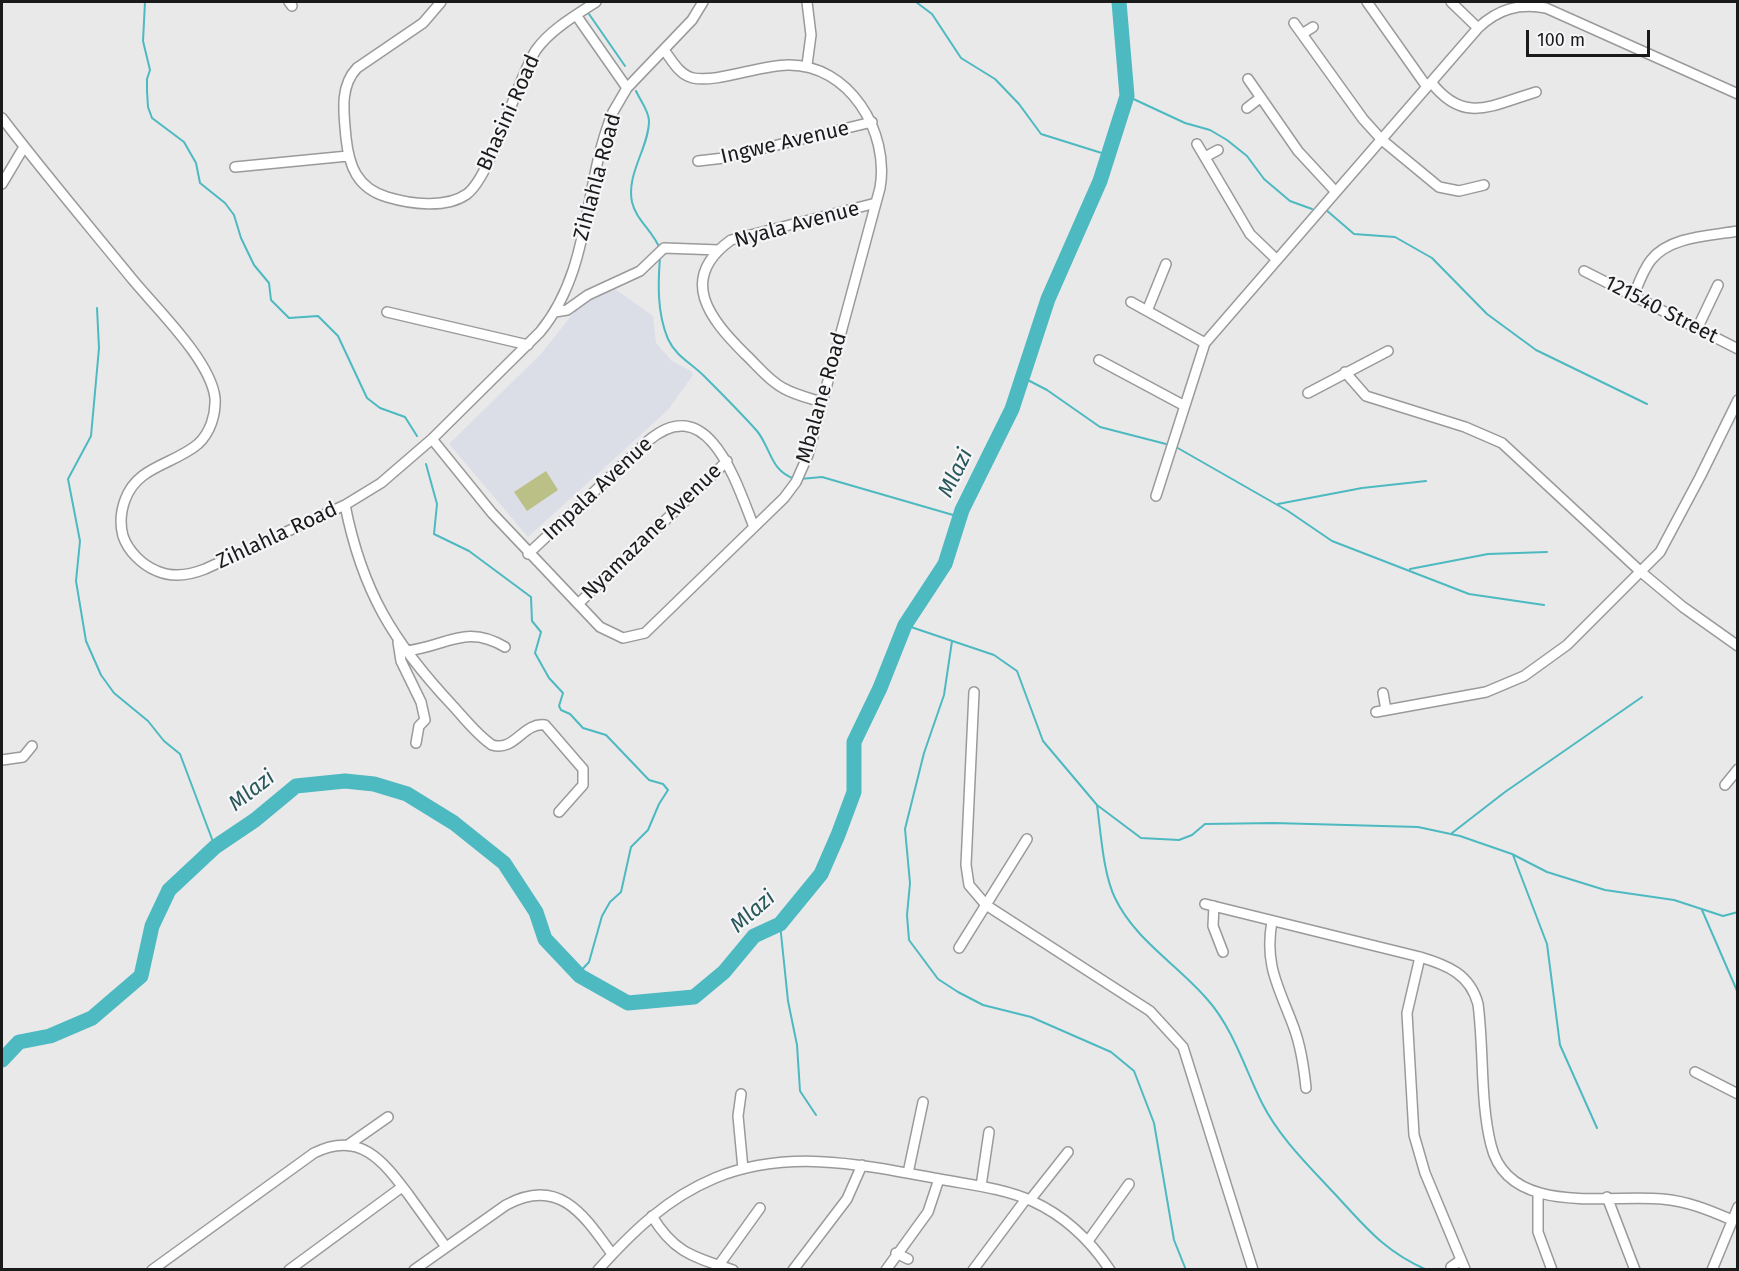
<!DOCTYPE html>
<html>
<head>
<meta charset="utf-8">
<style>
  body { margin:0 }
  #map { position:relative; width:1739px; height:1271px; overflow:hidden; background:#e9e9ea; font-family:"Fira Sans",sans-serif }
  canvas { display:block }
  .frame { position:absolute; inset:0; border:3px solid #1a1a1a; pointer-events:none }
  .scale { position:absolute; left:1526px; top:30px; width:124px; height:27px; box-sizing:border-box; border:3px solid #1a1a1a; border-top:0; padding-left:8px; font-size:18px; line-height:21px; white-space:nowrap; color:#1a1a1a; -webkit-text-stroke:4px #f6f6f8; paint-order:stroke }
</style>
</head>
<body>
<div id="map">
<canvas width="1739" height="1271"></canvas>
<div class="frame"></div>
<div class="scale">100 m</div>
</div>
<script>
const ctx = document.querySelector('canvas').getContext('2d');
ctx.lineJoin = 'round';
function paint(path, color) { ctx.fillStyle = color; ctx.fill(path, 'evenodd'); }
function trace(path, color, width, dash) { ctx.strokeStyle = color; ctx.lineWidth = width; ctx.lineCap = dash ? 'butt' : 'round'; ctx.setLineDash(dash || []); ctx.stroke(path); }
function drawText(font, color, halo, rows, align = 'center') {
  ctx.font = font + ' "Fira Sans",sans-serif'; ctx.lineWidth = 4.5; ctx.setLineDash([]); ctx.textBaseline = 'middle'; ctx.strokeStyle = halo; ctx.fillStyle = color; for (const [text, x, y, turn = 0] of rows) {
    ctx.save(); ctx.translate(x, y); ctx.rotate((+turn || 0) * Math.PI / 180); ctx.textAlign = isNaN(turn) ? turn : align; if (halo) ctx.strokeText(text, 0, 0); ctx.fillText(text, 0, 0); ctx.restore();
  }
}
paint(new Path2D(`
  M611,286L653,316L656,343L672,361L691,371L693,375L668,410L528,537L449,444L541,354L586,297Z`), '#dcdee7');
paint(new Path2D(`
  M546,471L558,490L527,511L514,492Z`), '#bbc186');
trace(new Path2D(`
  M145,2L143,41L150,70L147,79V91L148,107L152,118L184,142L196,163L200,183L225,203L234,215L241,238L254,265L269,283L271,300L289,318L318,316L338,336L367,398L380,408L405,417L417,436
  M916,2L932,14L961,58L995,79L1019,104L1041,134L1108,155
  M589,14L625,66
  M636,91C640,100 649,111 649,121C649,147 626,174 632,202C636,220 653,231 660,249
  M1127,96L1185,123L1210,130L1227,140L1247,156L1264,179L1290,201L1312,209
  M1325,209L1354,234L1395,237L1432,258L1487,314L1536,350L1647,404
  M660,257C658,284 657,313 668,339C676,357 693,364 706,378C723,395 741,413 757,431C771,448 770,471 795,479
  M97,308L99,348L91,436L68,479L80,541L76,581L86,641L101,675L114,693L148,721L164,741L180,754L215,847
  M1022,377L1047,390L1100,427L1166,444
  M1176,447L1288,511L1332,541L1469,594L1544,605
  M426,464L437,504L434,534L469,551L531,597L532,621L541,632L535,653L549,678L563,693L559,706L561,710L570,714L583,728L606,735L649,780L663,784L668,790L659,804L648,830L631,847L621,892L610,902L602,916L589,962L578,974
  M800,479L822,477L960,517
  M1278,504L1362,488L1426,481
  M1410,569L1488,554L1547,552
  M905,625L994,655L1017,671L1043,741L1097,805L1141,838L1179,840L1192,835L1205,824L1274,823L1418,827L1460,836L1512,854L1547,872L1605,890L1674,900L1723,916L1738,912
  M952,641L944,695L924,753L905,829L910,883L907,915L909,940L938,979L958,992L983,1005L1031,1017L1111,1052L1134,1071L1154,1123L1174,1240L1186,1270
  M1097,805C1101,833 1103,873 1115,898C1135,940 1178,965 1207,999C1233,1028 1245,1069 1262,1103C1279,1137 1308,1165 1333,1192C1364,1225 1383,1251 1427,1270
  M1452,833L1505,792L1642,697
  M1513,855L1547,944L1560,1045L1597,1128
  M1702,910L1738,993
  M780,924L788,1001L797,1045L800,1091L816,1115`), '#4db9c0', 2);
trace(new Path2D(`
  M2,1060L19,1042L50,1036L92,1018L141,976L152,926L169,890L215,847L255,820L296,786L345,781L374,784L407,794L454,823L504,863L536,912L545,939L580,976L628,1003L694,997L724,972L754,936L780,924L821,874L838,835L854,792V742L880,688L905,625L945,564L962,510L1012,409L1048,299L1100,181L1127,96L1119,2`), '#4db9c0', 15);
const minor = new Path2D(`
  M289,2L292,6
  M441,2L423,23L357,68C339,87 344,114 346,138C349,166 357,188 387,197C410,204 446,209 467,194C492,175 515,83 536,50C550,30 576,15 596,2
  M807,2L811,35L807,65
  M1367,2L1427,87
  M1451,2L1478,28
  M576,15L627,88
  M1294,23L1363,119L1382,140L1439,187L1459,191L1484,185
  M1302,34L1313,27
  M1248,79L1298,151L1335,191
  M1431,82C1464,125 1492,105 1536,92
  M1247,108L1260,98
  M2,118C44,173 89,226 133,280C157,309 211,361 215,398C216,415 210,433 198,444C173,465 137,466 125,500C121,511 120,525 123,536C128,551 142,565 157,571C173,578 190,575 205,569L345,505L381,483L432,439L540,332C592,269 583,184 613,112L627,88L692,20L703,2
  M1197,144L1250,234L1277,260
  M1205,157L1218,150
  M698,161L724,158L872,122
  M235,167L348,156
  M2,184L24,147
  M1584,271L1738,349
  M1633,297C1638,285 1643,270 1651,260C1670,236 1710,236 1738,231
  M1131,302L1205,343
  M1147,311L1166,264
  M387,312L528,345
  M555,312L567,310L588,295L640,271L664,248L719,250
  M1697,329L1718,285
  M1099,360L1183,405
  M1345,372L1366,396L1465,427L1502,443L1641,572L1683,607L1738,646
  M1308,393L1388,351
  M822,402C809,398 795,395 783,388C768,380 757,365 745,354C710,319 677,279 731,240L876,203
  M432,439L492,513L600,627L623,638L645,633L784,498L796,482L808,455L880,188C890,132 849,64 788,65C760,65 717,83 693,78C679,75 672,60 664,50
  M1156,496L1205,343L1478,28C1498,9 1519,3 1546,8L1738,94
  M345,505C362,591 393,642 453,706C465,719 477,735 492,745C515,752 523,722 545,725L583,769V785L559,812
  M528,554L648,441C709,389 737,485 754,527
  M578,604L727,461
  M398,642L401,661L421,702L425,720L419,726L416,743
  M405,651C446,647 465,623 505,647
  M974,692L966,865L969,885L986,905L1150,1011L1183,1047L1253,1270
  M1383,693L1386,710
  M1376,712L1486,692L1524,676L1567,645L1660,552L1700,477L1738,400
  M2,760L23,757L32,746
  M1725,785L1738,769
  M1205,904L1420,957C1447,965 1470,974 1478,1004C1484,1049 1480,1102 1491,1145C1508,1217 1607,1194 1662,1199C1687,1201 1709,1210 1732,1220
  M1214,906L1213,926L1223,952
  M1272,921C1264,966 1279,987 1294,1028C1301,1047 1304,1068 1306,1088
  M959,948L1027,839
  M1420,957L1407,1013L1414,1135L1425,1173L1465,1269
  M1695,1072L1738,1094
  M741,1094L738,1116L743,1169
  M348,1145L388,1117
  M908,1173L923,1102
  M981,1186L989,1132
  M1538,1194V1232L1552,1270
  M1607,1197L1635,1270
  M1030,1200L1068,1152
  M652,1216C674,1253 694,1257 733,1270
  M1088,1241L1129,1184
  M896,1253L908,1259
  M719,1265L760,1208
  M1451,1267L1461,1260
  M152,1270L314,1153C360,1130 383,1161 408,1194C421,1212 433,1229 446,1247
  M289,1270L402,1187
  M414,1270L506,1205C559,1176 584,1215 612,1254
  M598,1270C632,1232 667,1198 715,1178C789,1148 864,1165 939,1179C971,1185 1003,1188 1032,1201C1065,1216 1090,1240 1110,1270
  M793,1270L847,1199L862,1165
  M886,1270L928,1212L939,1179
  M973,1270L1026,1199
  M1712,1270L1738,1207`);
trace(minor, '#9a9a9b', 12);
trace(minor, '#fff', 9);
drawText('21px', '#1a1a1a', '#f6f6f8', [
  ["Bhasini Road",509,113,-66],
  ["Ingwe Avenue",785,143,-13],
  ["Zihlahla Road",598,177,-75],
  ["Nyala Avenue",797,225,-15],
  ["121540 Street",1661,310,27],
  ["Mbalane Road",822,398,-74],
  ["Impala Avenue",598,489,-43],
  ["Nyamazane Avenue",652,532,-44],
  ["Zihlahla Road",277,536,-25]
]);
drawText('italic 22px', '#29585b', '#f6f6f8', [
  ["Mlazi",956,473,-64],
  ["Mlazi",252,791,-38],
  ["Mlazi",753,912,-41]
]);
</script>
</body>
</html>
